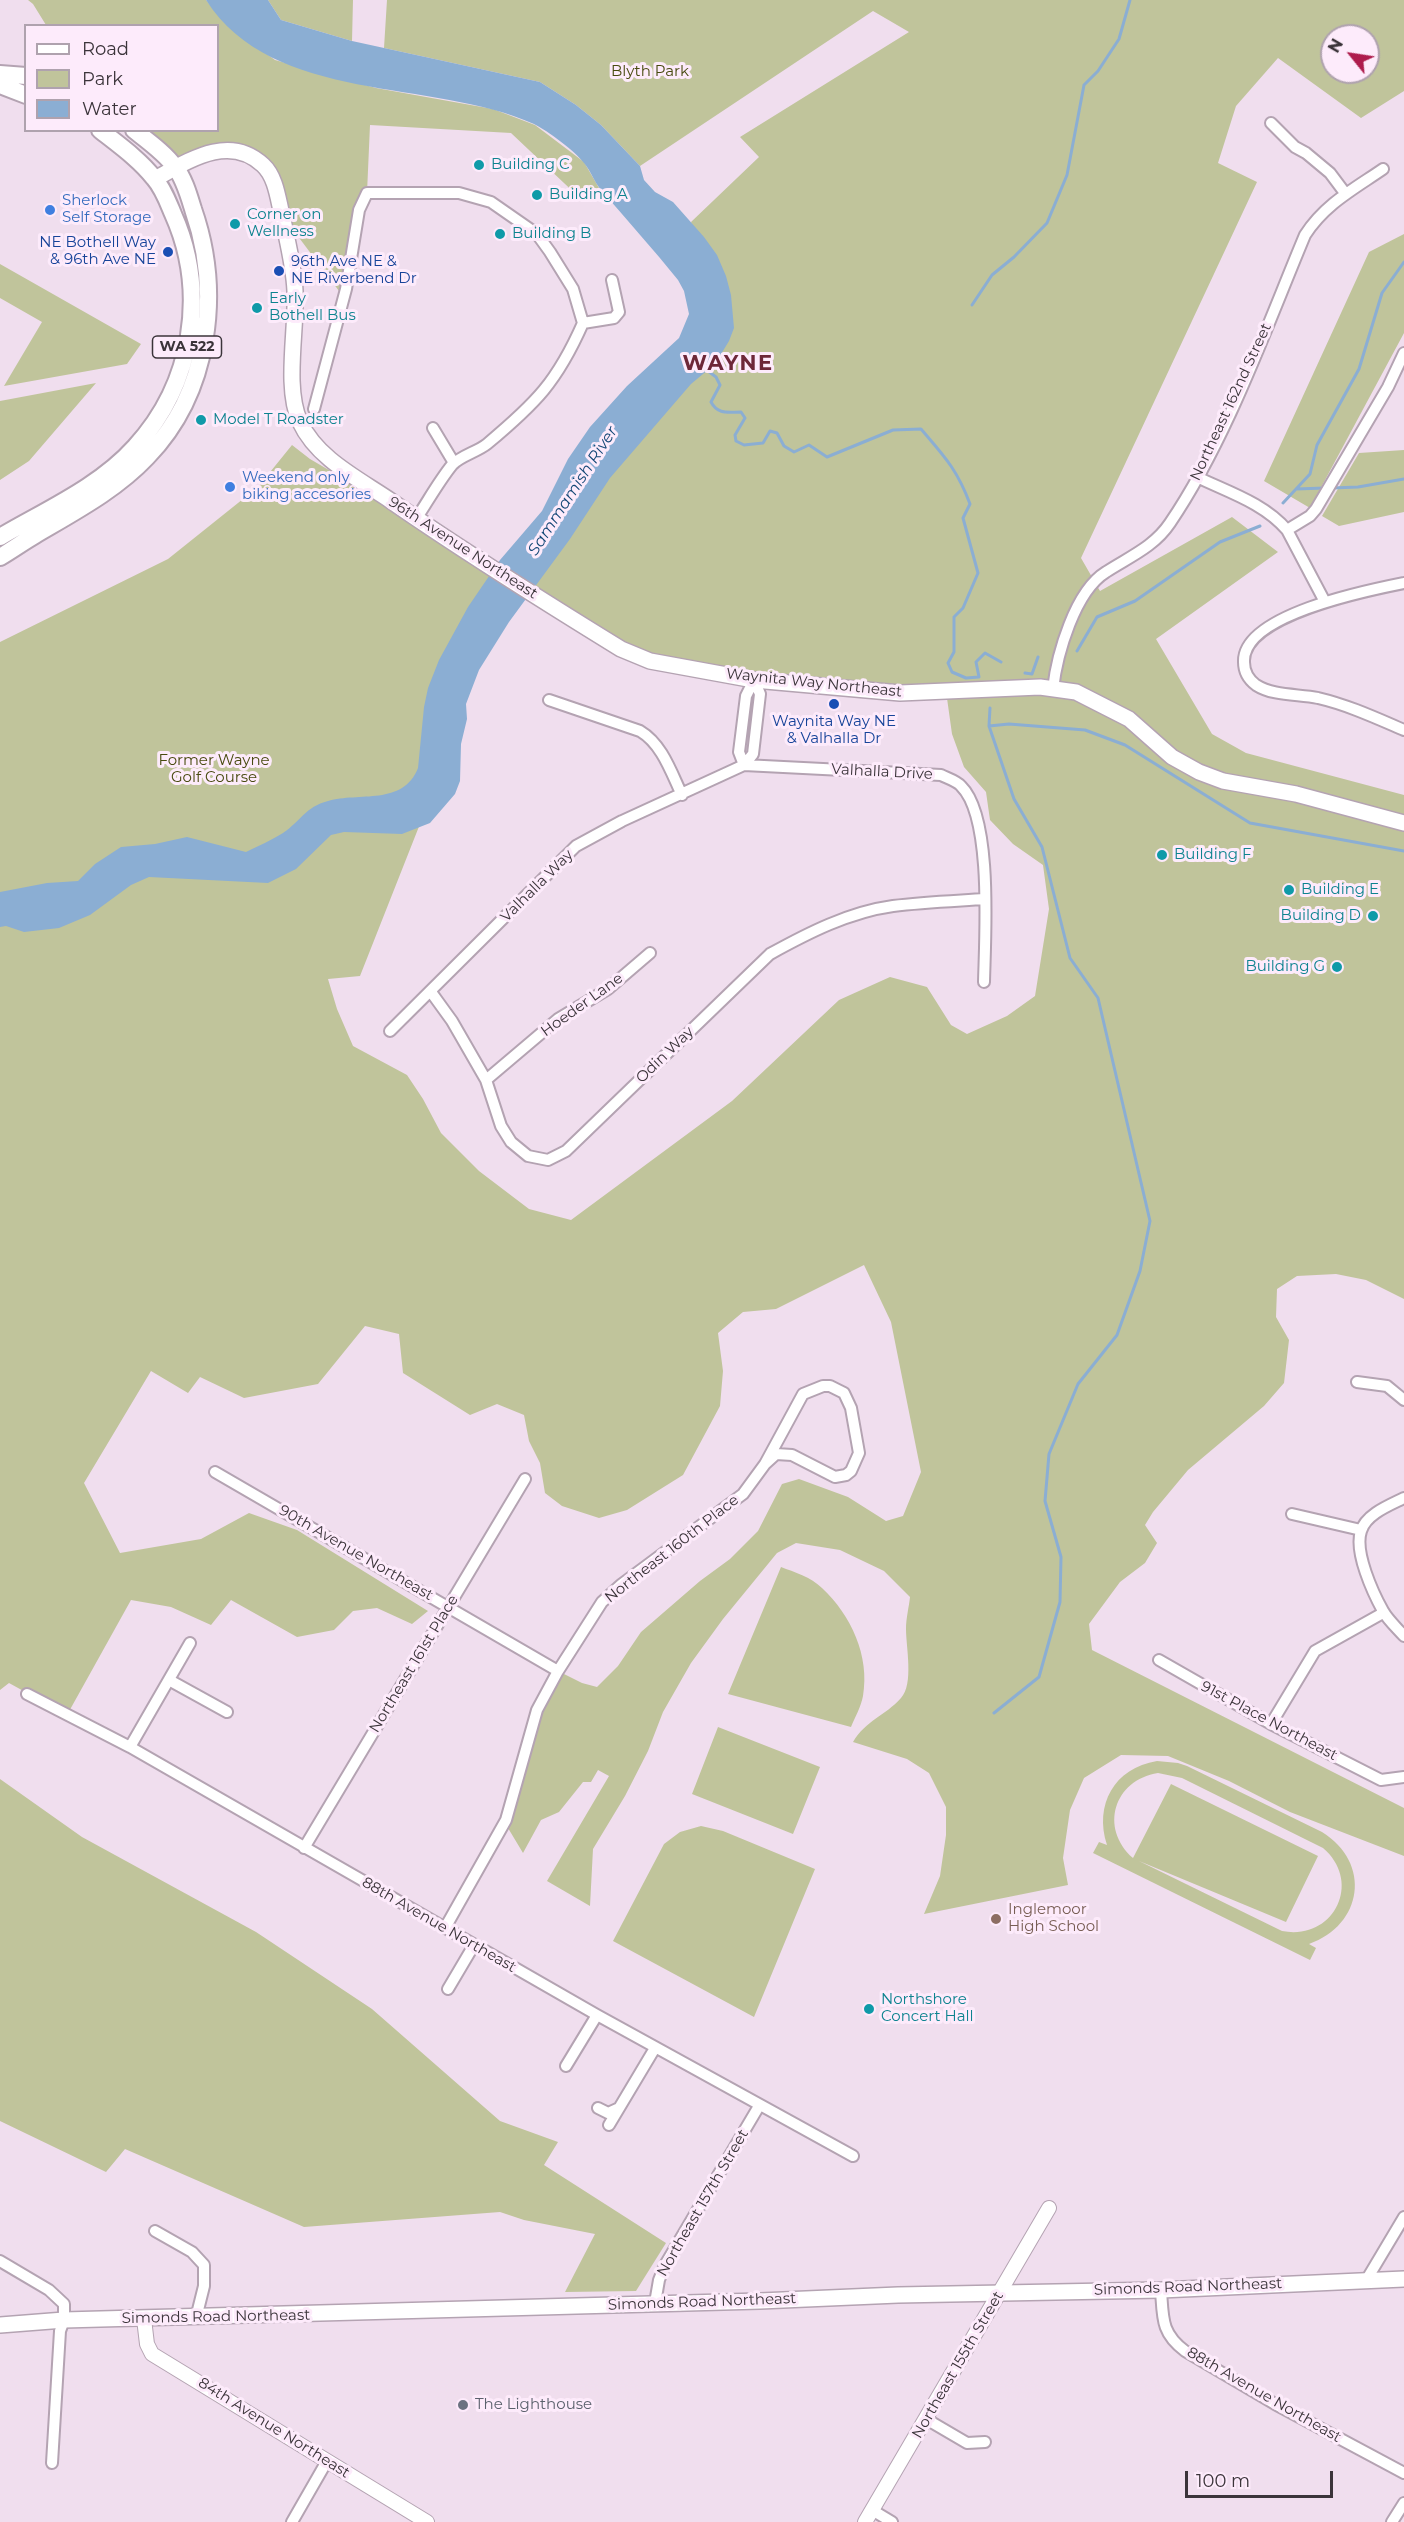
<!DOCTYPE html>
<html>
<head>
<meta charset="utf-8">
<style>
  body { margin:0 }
  #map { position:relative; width:1404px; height:2522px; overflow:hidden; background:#f0deee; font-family:Montserrat,sans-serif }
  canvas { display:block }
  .legend { position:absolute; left:24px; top:24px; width:195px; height:108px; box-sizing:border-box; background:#fdebfb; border:2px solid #afa2ae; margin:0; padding:8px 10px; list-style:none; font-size:18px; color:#3b343a }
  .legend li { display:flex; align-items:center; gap:12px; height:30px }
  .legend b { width:30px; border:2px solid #afa2ae }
  .north { position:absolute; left:1320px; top:24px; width:60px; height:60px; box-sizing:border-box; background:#fdebfb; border:2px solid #afa2ae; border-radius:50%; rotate:300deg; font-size:16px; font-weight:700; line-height:24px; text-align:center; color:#3b343a }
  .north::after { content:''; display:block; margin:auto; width:21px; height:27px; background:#ae1c4d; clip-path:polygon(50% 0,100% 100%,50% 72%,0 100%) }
  .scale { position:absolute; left:1185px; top:2471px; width:148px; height:27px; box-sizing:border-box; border:3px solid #3b343a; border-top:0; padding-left:8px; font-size:18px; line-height:21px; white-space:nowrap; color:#3b343a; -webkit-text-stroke:4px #fdebfb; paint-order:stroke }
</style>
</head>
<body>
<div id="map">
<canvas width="1404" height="2522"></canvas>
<ul class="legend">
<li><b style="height:8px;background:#fff"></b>Road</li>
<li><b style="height:16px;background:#c0c49b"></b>Park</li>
<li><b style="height:16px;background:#8baed3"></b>Water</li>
</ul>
<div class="north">N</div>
<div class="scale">100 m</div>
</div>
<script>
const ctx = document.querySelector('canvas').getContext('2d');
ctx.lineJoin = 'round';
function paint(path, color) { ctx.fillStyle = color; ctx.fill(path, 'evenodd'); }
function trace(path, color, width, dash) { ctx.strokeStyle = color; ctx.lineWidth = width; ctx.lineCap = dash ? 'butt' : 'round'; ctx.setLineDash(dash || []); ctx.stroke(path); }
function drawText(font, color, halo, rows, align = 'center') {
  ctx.font = font + ' Montserrat,sans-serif'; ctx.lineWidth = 6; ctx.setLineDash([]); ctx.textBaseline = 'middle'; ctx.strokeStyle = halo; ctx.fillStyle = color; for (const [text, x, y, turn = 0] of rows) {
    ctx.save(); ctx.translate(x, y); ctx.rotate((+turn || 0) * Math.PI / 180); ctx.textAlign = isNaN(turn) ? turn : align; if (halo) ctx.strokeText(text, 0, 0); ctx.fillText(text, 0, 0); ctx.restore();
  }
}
paint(new Path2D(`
  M28,0H206L227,25L275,60L376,88L493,109L535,125L584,162L599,188L582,200L511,133L370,125L367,193L342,295L282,215L264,166L231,151L176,168L134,131L218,130V26L46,25L33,4Z
  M268,0H353L352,41L281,20Z
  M387,0H1404V91L1361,118L1278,58L1236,106L1218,163L1257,182L1081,558L1100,591L1232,517L1278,552L1156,639L1212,734L1246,753L1404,795V1299L1366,1280L1336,1274L1297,1276L1277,1289L1276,1317L1289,1340L1284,1383L1264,1406L1188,1470L1153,1512L1145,1525L1157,1543L1145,1563L1120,1582L1089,1624L1092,1650L1404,1808V1856L1290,1812L1229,1781L1168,1756L1121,1755L1084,1778L1070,1810L1063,1858L1068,1885L924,1914L940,1876L946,1835V1807L929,1773L907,1759L853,1742C866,1720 885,1716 901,1698C914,1684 906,1647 906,1629C906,1618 909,1607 910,1597L884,1571L840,1550L796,1543L777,1553L723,1619L691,1663L663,1712L648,1751L625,1796L593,1849L590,1906L547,1881L609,1776L598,1770L591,1782H583L559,1812L541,1820L523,1853L505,1823L537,1710L558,1671L582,1683L597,1687L618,1666L641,1632L700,1581L730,1559L758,1531L782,1484L799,1479L848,1497L886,1521L903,1516L921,1472L891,1322L864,1265L776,1309L743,1312L718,1333L723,1371L720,1406L683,1475L627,1510L599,1518L562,1506L545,1493L540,1463L529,1441L524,1415L497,1404L470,1415L403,1373L399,1334L365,1326L318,1384L244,1398L200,1377L188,1393L151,1371L84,1483L120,1553L201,1539L249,1513L297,1530L428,1611L412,1624L377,1608L353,1611L334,1630L297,1637L231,1600L211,1625L171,1607L131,1600L67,1715L9,1683L0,1690V642L168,559L258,487L292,445L310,459L514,578L486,629L433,791L360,976L328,979L337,1009L353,1046L407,1075L423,1099L441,1133L479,1171L529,1209L571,1220L732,1101L839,1000L890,977L927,987L951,1025L967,1034L1007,1016L1035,996L1049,909L1043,865L1013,844L990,820L986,792L964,767L952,734L946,691L901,693L650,661L516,579L678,358L708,295L691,222L759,157L740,137L909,32L873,11L640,166L601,125L576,105L540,82L384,48ZM1332,36H1368V72H1332Z
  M1404,234V333L1310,508L1264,481L1369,252Z
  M0,264L141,344L127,364L4,386L42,322L0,298Z
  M96,383L29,461L0,480V401Z
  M1404,450V512L1339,526L1322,516L1359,453Z
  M781,1567C794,1572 811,1577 822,1588C851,1615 870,1656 863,1696C861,1707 855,1717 851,1727L728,1694Z
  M718,1727L820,1767L793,1834L692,1794Z
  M1157,1761L1178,1763L1187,1766L1322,1832C1372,1863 1363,1925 1309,1944L1316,1948L1310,1960L1093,1853L1099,1842L1107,1845C1094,1805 1114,1768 1157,1761ZM1158,1773L1182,1778L1323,1848C1363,1882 1334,1941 1282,1931L1139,1861L1286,1922L1318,1856L1171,1784L1133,1858C1099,1828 1114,1780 1158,1773Z
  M0,1779L82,1837L256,1932L372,2009L500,2121L558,2142L544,2165L666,2243L636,2291L565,2292L595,2234L524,2220L500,2212L304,2227L125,2149L106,2172L0,2121Z
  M701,1826L723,1831L815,1869L754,2017L613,1941L664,1844L680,1832Z`), '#c0c49b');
paint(new Path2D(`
  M206,0H268L281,20L352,41L540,82L576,105L601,125L640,166L644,180L655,192L673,202L704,237L717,255L726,276L731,295L734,328L729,341L715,364L691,384L610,478L570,539L509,622L479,670L466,704L467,719L461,744L460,781L455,794L430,823L402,834L344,832L331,835L296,869L268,883L149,877L131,885L90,915L59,928L24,932L6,926L0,927V892L47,883L78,881L95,864L121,847L155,844L187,837L246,852C258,846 272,840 283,833C301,821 305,807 328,801C359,792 403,806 418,768L424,707L428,688L439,660L468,607L500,560L542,511L568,459L590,427L627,386L679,338L689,314L684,291L678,280C653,249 627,220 601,190C594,182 591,171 584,163C575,151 548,131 534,124C433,78 273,105 206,0Z`), '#8baed3');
trace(new Path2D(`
  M972,305L992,275L1014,257L1047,223L1067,175L1084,85L1098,71L1119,39L1130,0
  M704,368L716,377L720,385L711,402C718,415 728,412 741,412L745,418L735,435L736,441L744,445L763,443L770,431L777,433L784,446L794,452L809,445L827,457L893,430L921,429C944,456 957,469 970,504L963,518L978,573L963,608L954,617V652L948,663L952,672L966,678L979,677L976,662L985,653L1001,662
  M1332,488L1358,487L1404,479
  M1296,489L1325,488
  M1283,503L1310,474L1317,445L1359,369L1382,293L1404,262
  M1077,651L1097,617L1135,601L1220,542L1260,526
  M1025,673L1032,674L1038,657
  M990,708L989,726L1014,799L1042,847L1070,958L1098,998L1150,1221L1140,1271L1117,1335L1078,1384L1049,1454L1045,1501L1061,1557L1060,1602L1039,1677L994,1713
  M989,726L1009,724L1085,730L1125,745L1250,823L1404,851`), '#8baed3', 3);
const minor = new Path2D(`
  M1271,123L1295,147L1306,153L1330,173L1345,193
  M583,323L614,318L619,312L612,280
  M314,409L346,289L359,210L367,193H459L491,202L537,234L550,252L573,289L583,323C557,382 536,403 487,444C477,452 460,456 452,465C439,481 428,501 416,519
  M433,428L454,463
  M1197,477C1228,492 1264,503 1287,530L1325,602
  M1287,530L1310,516L1316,509L1388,387L1404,353
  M1404,583C1369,590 1242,615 1244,662C1244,671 1248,679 1256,685C1273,696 1298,694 1318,698C1348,705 1376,718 1404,730
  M1053,689C1057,654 1075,591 1106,572C1129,557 1154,547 1170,523C1227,439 1266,328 1305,235C1325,204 1354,189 1383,169
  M549,700L640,731C662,744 671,772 682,795
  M744,765L941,775C947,778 957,781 961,786C993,817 985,937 984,982
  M744,765L739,752L746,696L754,680
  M431,992L452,1021L486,1080L501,1126L511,1142L528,1156L548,1160L566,1151L770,954C808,933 849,912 893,906C924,902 955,901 985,899
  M390,1031L576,846L622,821L744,765L753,754L760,694L754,680
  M486,1080L558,1019L608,989L650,953
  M1357,1382L1387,1386L1404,1400
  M215,1472L558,1671
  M1404,1498C1390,1505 1366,1514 1361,1531C1354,1552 1373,1593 1383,1611C1388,1620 1397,1628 1404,1636
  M1292,1514L1361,1530
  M1159,1660L1271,1724L1381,1780L1404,1777
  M169,1680L227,1712
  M27,1694L130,1747L597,2015L853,2156
  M1271,1724L1315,1651L1383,1613
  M130,1747L190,1643
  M304,1848L525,1479
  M445,1928L506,1820L537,1710L558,1671L602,1602L622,1584L743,1494L765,1464L803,1394L823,1386H830L844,1393L851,1408L859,1453L851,1471L846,1475L835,1477L792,1455L776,1454L765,1464
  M448,1989L474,1945
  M566,2066L597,2015
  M598,2108L608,2113L619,2108
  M609,2125L655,2048
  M155,2231L192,2252L204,2265V2286L196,2318
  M0,2261L49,2290L64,2304V2320L60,2331L52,2463
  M1367,2279L1404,2217
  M1161,2290C1163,2318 1161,2333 1185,2351L1275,2404L1404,2473
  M655,2303L659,2280L665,2265L759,2106
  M926,2419L967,2443L985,2442
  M872,2510L892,2522
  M292,2522L327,2461
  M1392,2522L1404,2503`);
const tertiary = new Path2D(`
  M144,2319L147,2344L152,2354L427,2522
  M865,2522L1049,2208`);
const secondary = new Path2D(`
  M155,179C188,161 229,133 263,165C276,177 278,199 282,215C287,240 294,266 295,291C297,329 284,388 300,422C317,459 359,479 391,501C466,553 543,601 621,649L650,661L754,680L900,693L1040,687L1076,692L1129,719L1172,757L1199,772L1223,781L1296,794L1404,823
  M0,2325L64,2320L760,2301L898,2295L1161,2290L1404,2279`);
const primary = new Path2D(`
  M0,74L26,76
  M0,85L26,95
  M0,537C46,510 99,487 135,447C193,384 208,292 173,214C168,202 163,188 154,178C139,159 119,145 100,130
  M0,557C12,550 23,542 35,535C74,512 116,490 147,457C210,392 222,292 193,209C189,196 184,178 175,167C165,153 148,141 134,130`);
trace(minor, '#b4a3b2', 14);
trace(tertiary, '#b4a3b2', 16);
trace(secondary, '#b4a3b2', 18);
trace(primary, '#b4a3b2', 20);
trace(minor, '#fff', 10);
trace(tertiary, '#fff', 14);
trace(secondary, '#fff', 15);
trace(primary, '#fff', 16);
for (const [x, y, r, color] of [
  [479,165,6,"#0f9aa8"],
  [537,195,6,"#0f9aa8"],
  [50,210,6,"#3f7fe0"],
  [235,224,6,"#0f9aa8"],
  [500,234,6,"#0f9aa8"],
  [168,252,6,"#1a4fb4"],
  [279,271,6,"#1a4fb4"],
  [257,308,6,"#0f9aa8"],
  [201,420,6,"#0f9aa8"],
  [230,487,6,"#3f7fe0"],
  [834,704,6,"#1a4fb4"],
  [1162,855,6,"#0f9aa8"],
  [1289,890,6,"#0f9aa8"],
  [1373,916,6,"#0f9aa8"],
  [1337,967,6,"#0f9aa8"],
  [996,1919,6,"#8d6e63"],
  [869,2009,6,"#0f9aa8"],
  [463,2405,6,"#6b7280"]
]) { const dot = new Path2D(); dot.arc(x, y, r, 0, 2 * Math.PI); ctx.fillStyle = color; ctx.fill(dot); trace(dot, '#fdebfb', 2); }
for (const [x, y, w] of [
  [187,347,69]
]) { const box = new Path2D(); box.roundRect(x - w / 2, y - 11, w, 22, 4.5); ctx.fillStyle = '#fdebfb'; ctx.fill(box); trace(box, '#3b343a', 1.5); }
drawText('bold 14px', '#3b343a', null, [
  ["WA 522",187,347]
]);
drawText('15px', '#484a0f', '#fdebfb', [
  ["Blyth Park",650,72],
  ["Former Wayne",214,761],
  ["Golf Course",214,778]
]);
drawText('15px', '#0d838f', '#fdebfb', [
  ["Building C",491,165],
  ["Building A",549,195],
  ["Corner on",247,215],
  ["Wellness",247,232],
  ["Building B",512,234],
  ["Early",269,299],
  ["Bothell Bus",269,316],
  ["Model T Roadster",213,420],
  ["Building F",1174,855],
  ["Building E",1301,890],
  ["Building D",1361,916,"right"],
  ["Building G",1325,967,"right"],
  ["Northshore",881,2000],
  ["Concert Hall",881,2017]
], 'left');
drawText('15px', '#366cbe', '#fdebfb', [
  ["Sherlock",62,201],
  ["Self Storage",62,218],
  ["Weekend only",242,478],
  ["biking accesories",242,495]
], 'left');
drawText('15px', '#164399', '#fdebfb', [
  ["NE Bothell Way",156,243],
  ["& 96th Ave NE",156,260],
  ["96th Ave NE &",291,262,"left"],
  ["NE Riverbend Dr",291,279,"left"],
  ["Waynita Way NE",834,722,"center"],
  ["& Valhalla Dr",834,739,"center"]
], 'right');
drawText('15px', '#3b343a', '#fdebfb', [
  ["Northeast 162nd Street",1231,402,-65],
  ["96th Avenue Northeast",463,548,33],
  ["Waynita Way Northeast",814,683,6],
  ["Valhalla Drive",882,772,3],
  ["Valhalla Way",537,886,-45],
  ["Hoeder Lane",582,1005,-36],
  ["Odin Way",665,1055,-44],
  ["Northeast 160th Place",672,1549,-38],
  ["90th Avenue Northeast",356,1553,30],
  ["Northeast 161st Place",414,1664,-59],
  ["91st Place Northeast",1269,1721,28],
  ["88th Avenue Northeast",439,1925,30],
  ["Northeast 157th Street",703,2203,-60],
  ["Simonds Road Northeast",1188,2287,-2],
  ["Simonds Road Northeast",702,2302,-2],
  ["Simonds Road Northeast",216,2317,-1],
  ["Northeast 155th Street",958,2365,-60],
  ["88th Avenue Northeast",1264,2395,30],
  ["84th Avenue Northeast",274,2428,32]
]);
drawText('15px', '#785e54', '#fdebfb', [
  ["Inglemoor",1008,1910],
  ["High School",1008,1927]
], 'left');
drawText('15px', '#5b616d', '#fdebfb', [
  ["The Lighthouse",475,2405]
], 'left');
drawText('italic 16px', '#144877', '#fdebfb', [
  ["Sammamish River",573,491,-57]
]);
ctx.letterSpacing = '1.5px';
drawText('bold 21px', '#6d2738', '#fdebfb', [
  ["WAYNE",728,364]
]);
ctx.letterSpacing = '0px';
</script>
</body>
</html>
